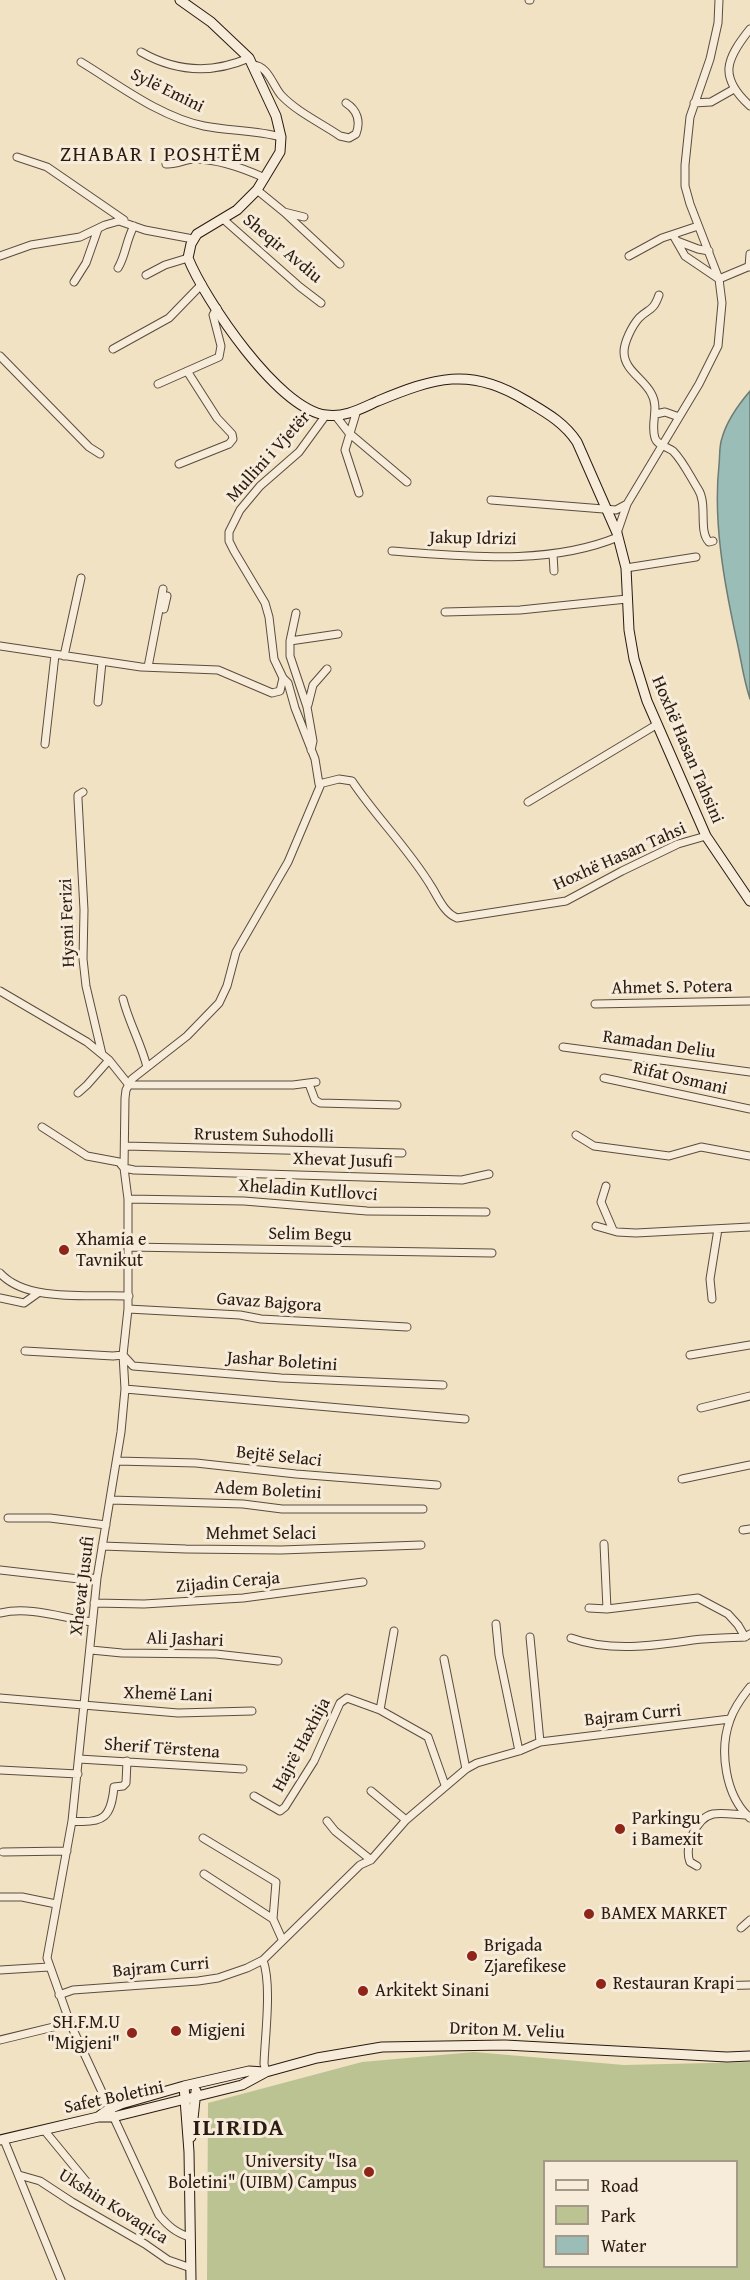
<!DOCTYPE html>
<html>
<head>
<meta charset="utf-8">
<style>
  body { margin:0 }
  #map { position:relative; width:750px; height:2280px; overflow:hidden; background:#f1e2c4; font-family:"Gentium Book Plus",serif }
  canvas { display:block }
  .legend { position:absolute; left:543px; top:2160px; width:195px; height:108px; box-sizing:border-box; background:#f6ecd9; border:2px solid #a49889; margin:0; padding:8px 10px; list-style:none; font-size:18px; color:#291a12 }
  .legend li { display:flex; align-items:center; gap:12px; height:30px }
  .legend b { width:30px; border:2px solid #a49889 }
</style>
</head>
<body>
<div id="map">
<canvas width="750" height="2280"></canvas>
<ul class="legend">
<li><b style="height:8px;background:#f6ecd9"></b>Road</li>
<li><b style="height:16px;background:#bcc392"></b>Park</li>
<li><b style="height:16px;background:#9bbdb7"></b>Water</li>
</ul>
</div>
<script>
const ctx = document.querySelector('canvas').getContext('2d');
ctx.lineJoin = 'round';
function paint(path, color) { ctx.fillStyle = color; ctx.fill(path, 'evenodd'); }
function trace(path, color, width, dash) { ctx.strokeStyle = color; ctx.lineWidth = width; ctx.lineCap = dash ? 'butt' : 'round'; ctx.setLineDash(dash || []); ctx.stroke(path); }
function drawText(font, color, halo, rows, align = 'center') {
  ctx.font = font + ' "Gentium Book Plus",serif'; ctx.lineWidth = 6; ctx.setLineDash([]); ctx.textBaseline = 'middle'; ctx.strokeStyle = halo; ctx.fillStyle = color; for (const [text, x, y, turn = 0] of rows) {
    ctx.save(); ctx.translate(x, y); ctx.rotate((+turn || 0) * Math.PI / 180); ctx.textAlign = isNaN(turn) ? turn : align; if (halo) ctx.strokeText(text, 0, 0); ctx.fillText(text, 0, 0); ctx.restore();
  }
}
paint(new Path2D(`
  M474,2052L624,2065L750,2062V2280H207L208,2103L362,2062ZM544,2162H736V2266H544Z`), '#bcc392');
const water = new Path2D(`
  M750,391V699C743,678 741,658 736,637C724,582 713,521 719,465C720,456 719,446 722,438C727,420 738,405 750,391Z`);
paint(water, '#9bbdb7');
trace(water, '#6d7c75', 1.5);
const street = new Path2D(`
  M529,0H530
  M750,29C726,59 718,77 750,106
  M141,52C176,72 212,74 249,58
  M81,62C119,85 160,117 204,126C229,131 256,130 281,137
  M253,65C268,66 272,84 281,95C297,112 321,123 340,136L349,138L356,134C361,121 357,110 346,103
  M694,103L711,102L734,89
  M17,157L47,167L124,220
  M166,164C177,165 185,159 195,159C217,159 245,169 265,178
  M257,190L284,212L304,217
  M284,212L340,264
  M223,219L300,287L321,303
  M673,235L685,256L719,279L750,266
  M677,241L698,249L709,251
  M0,256L31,245L80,237L105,225L119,221L145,230L193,239
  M629,256L662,238L698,226
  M749,267L750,254
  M118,268C126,255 126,240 134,226
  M146,275L165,265L188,258
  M74,282L86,263L98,229
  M659,295C653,312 649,308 639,318C632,326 624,342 624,352C624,370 643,378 651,393C660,408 650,423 655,438C657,445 668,447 673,451C683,461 691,478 698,489C708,504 698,531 709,542L713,541
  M113,349L169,318L202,284
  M0,356L89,447L100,454
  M158,384L219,357L221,346L213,315L217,308
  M357,410L345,450L359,493
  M656,414L665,412L679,417
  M326,415L299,452L260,486L240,510L229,532V541L234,551L265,603L269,617L274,659L283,678L288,683L295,708L315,759L319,784L339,779L352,781C376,817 408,848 431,886C438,897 444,913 457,918L566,901L622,871L678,844L706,836
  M335,415L349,433L407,482
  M179,464L229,444L233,439L232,434L217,418L187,371
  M491,500L616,510L627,504
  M617,533L627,504L699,384L718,346L722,303L719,279L690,204L685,186V165L690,117L710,59L718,23L719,0
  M392,551C466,556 548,566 618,537
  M553,554L554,571
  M626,568L696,557
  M164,609L167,596
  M445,612L520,610L627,599
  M296,613L290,641V656L307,707L313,741L311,750
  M290,641L338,634
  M0,646L141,667L218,670L272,693L280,691L283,678
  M64,656L81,578
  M148,667L163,589
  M98,702L102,662
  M308,705L313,685L327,669
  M45,744L55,655
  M83,792L78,795V799L84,910L83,959L86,986L102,1054
  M528,802L656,725
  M0,991L87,1042L109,1060L129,1085
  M123,999C129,1023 141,1043 147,1067
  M595,1004L750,1001
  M563,1047L750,1072
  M604,1078L750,1109
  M309,1084L315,1100L320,1103L397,1105
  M129,1085H293L316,1082
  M78,1093L87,1085L109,1060
  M42,1127L87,1156L119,1162L124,1168L134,1170L462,1180L489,1174
  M576,1135L594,1146L669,1156L701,1147L750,1156
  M125,1146L402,1153
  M606,1186L601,1202L613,1230
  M128,1199L244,1201L367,1211L486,1212
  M596,1226L617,1232L636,1233L750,1227
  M128,1247L492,1253
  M0,1273C27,1303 91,1294 129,1296
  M0,1298L24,1303L38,1293
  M712,1299L710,1279L718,1229
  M128,1309L240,1315L261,1319L407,1327
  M25,1351L113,1356L123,1355L133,1366L281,1378L443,1385
  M690,1355L750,1345
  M125,1389L465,1419
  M701,1408L750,1396
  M117,1461L196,1463L296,1474L437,1485
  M682,1479L750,1465
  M111,1500L243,1504L282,1509H423
  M8,1518H50L106,1525
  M743,1530L750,1529
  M604,1544L607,1609
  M102,1546L186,1549L281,1550L421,1545
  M0,1570L79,1579L97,1578
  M94,1603L144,1604L243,1598L363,1582
  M589,1608L607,1609L698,1598L728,1614L738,1625L745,1637L750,1634
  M0,1613C31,1606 62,1618 92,1622
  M496,1624L499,1655L519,1751
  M530,1637L540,1742
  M571,1638C610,1652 652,1646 693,1640C710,1638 727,1638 745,1637
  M91,1650L122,1653L216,1654L278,1661
  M444,1659L466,1769
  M750,1687C742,1697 734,1708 730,1720C719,1750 725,1796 750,1818
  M0,1698L178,1713L252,1711
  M380,1710L394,1631
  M79,1759L243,1769
  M0,1770L78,1774
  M371,1791L406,1820
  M254,1796L280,1811L285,1807L314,1761L340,1703L347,1698L380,1710L428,1737L445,1785
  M72,1821C104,1824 111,1817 114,1787L123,1786L126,1783L127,1761
  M327,1821L335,1831L371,1860
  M203,1838L276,1882L273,1919L282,1939
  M3,1852L67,1851
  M697,1866L690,1862C684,1847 696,1818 713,1814C723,1812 737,1815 747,1815
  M204,1874L273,1919
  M0,1897H22L56,1904
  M741,1928L750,1920
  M263,1960C272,1985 265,2035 264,2064L266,2072
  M0,1970L49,1967
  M715,1986L750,1985
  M59,1995L73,1990L198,1981L218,1978L247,1968L263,1960L360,1865L371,1860L406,1820L466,1769L477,1763L519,1751L540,1742L730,1719
  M0,2040L70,2023
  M44,2130L86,2181
  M4,2140L61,2280
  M19,2175L40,2181L72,2202L145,2244L168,2260L191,2268
  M189,2237C175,2232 168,2226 159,2215L70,2023L47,1958L72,1821L97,1578L121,1432L125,1389L123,1355L128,1309V1199L124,1168L125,1098L126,1090L132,1079L187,1036L219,1003L227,986L236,952L288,862L321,784`);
const secondary = new Path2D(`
  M180,0L211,22L249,58L276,116L281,137L280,152L257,190L237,210L197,234L191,244L188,258C205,300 278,409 326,415C345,418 362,408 378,401C434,378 470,366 525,400C545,412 564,422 577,442L617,533L626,568L629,630L634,659L647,701L706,836L750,901
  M184,2086L189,2152L191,2280
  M98,2117L109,2109L121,2104L184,2086L249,2071L264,2072
  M191,2137L196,2091
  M0,2140L98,2117H113L242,2085L266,2072L317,2058L382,2047L505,2045L727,2057L750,2056`);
trace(street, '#5b4c3e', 9);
trace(secondary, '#291a12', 11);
trace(street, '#f6ecd9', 7);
trace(secondary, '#f6ecd9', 9);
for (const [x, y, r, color] of [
  [64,1250,6,"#8f2418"],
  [620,1829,6,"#8f2418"],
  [589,1914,6,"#8f2418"],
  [472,1956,6,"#8f2418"],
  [601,1984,6,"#8f2418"],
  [363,1991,6,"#8f2418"],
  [176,2031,6,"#8f2418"],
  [132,2033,6,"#8f2418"],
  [369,2172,6,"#8f2418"]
]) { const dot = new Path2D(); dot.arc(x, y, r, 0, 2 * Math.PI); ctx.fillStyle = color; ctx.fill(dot); trace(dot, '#f6ecd9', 2); }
drawText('18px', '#291a12', '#f6ecd9', [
  ["Sylë Emini",167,91,26],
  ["Sheqir Avdiu",282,249,40],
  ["Mullini i Vjetër",269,457,-48],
  ["Jakup Idrizi",473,539,1],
  ["Hoxhë Hasan Tahsini",687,750,67],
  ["Hoxhë Hasan Tahsi",620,857,-24],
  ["Hysni Ferizi",68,923,-92],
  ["Ahmet S. Potera",672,988,-1],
  ["Ramadan Deliu",659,1045,8],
  ["Rifat Osmani",680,1079,13],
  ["Rrustem Suhodolli",264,1136,1],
  ["Xhevat Jusufi",343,1161,2],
  ["Xheladin Kutllovci",308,1191,4],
  ["Selim Begu",310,1235,1],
  ["Gavaz Bajgora",269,1303,4],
  ["Jashar Boletini",282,1362,4],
  ["Bejtë Selaci",279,1457,6],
  ["Adem Boletini",268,1491,3],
  ["Mehmet Selaci",261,1534],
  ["Zijadin Ceraja",228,1583,-5],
  ["Xhevat Jusufi",83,1586,-83],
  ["Ali Jashari",185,1640,2],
  ["Xhemë Lani",168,1695,2],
  ["Bajram Curri",633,1716,-6],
  ["Hajrë Haxhija",302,1745,-62],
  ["Sherif Tërstena",162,1749,4],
  ["Bajram Curri",161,1968,-5],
  ["Driton M. Veliu",507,2031,2],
  ["Safet Boletini",114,2098,-12],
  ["Ukshin Kovaqica",113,2207,32]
]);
drawText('18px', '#291a12', '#f6ecd9', [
  ["Xhamia e",76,1240],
  ["Tavnikut",76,1261],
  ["Parkingu",632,1819],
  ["i Bamexit",632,1840],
  ["BAMEX MARKET",601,1914],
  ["Brigada",484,1946],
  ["Zjarefikese",484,1967],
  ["Restauran Krapi",613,1984],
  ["Arkitekt Sinani",375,1991],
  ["SH.F.M.U",120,2023,"right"],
  ["\"Migjeni\"",120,2044,"right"],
  ["Migjeni",188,2031],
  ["University \"Isa",357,2162,"right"],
  ["Boletini\" (UIBM) Campus",357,2183,"right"]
], 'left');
ctx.letterSpacing = '1.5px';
drawText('21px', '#291a12', '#f6ecd9', [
  ["ZHABAR I POSHTËM",161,156]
]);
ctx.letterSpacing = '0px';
ctx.letterSpacing = '1.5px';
drawText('bold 24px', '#291a12', '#f6ecd9', [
  ["ILIRIDA",239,2129]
]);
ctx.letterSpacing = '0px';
</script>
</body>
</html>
